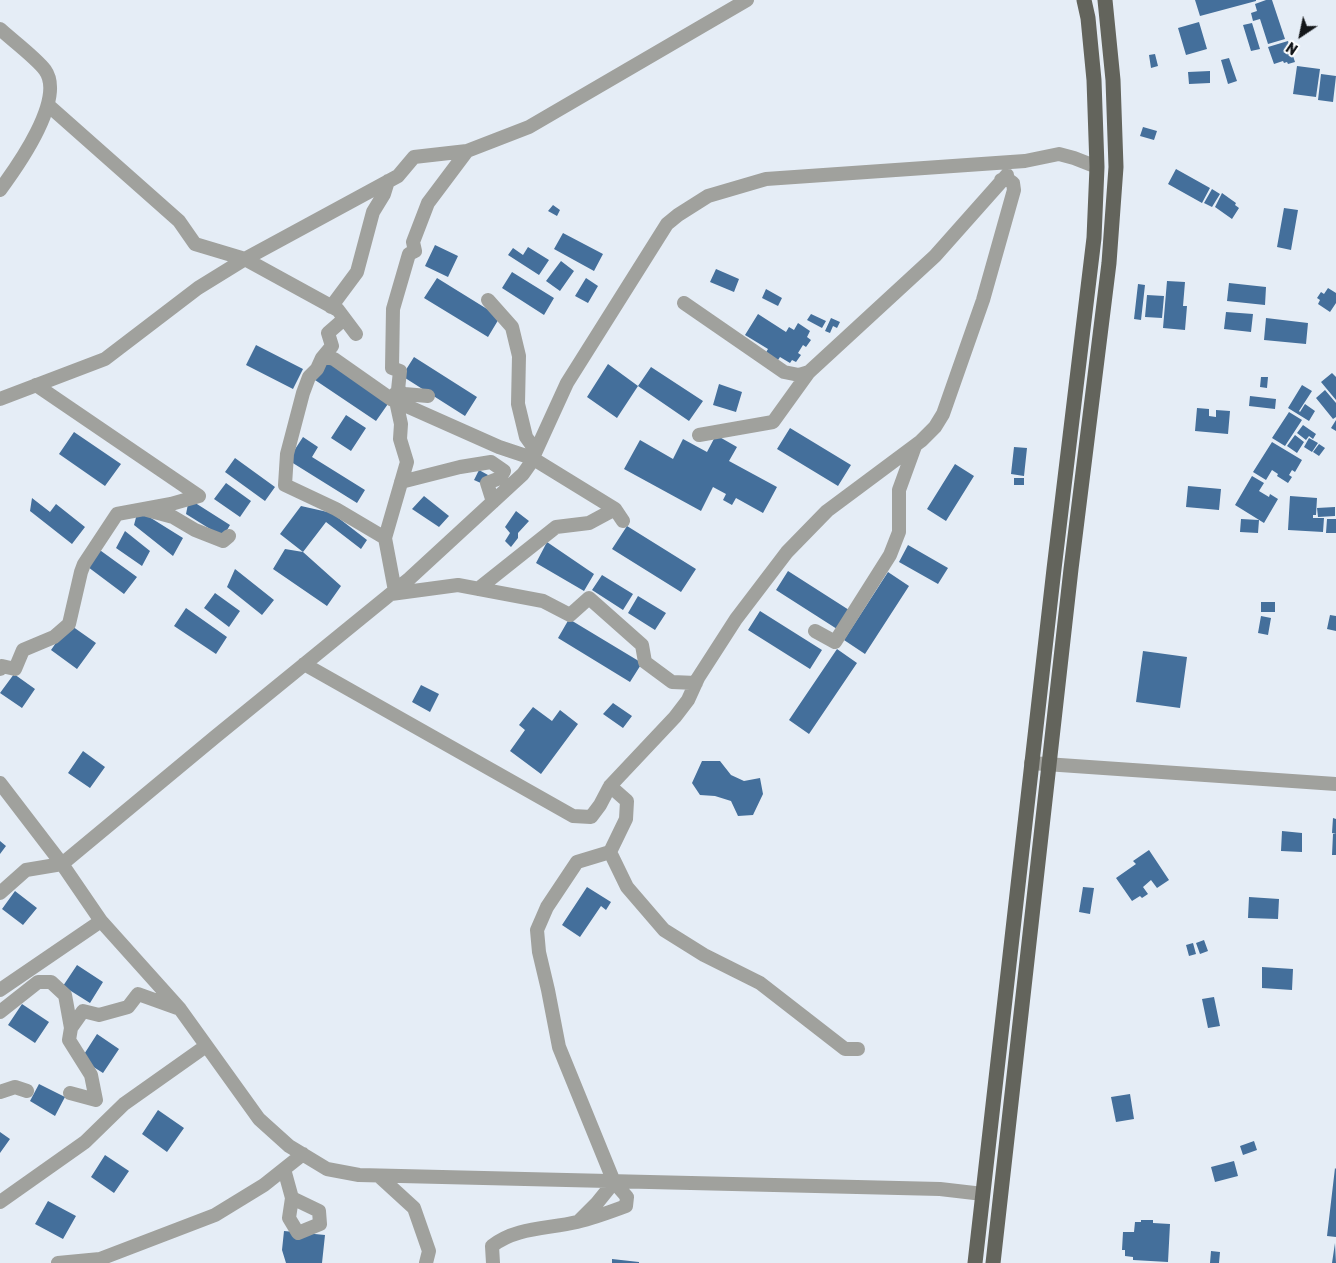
<!DOCTYPE html>
<html>
<head>
<meta charset="utf-8">
<style>
  body { margin:0 }
  #map { position:relative; width:1336px; height:1263px; overflow:hidden; background:#e5edf6; font-family:Rubik,sans-serif }
  canvas { display:block }
  .north { position:absolute; left:1276px; top:10px; width:50px; height:50px; -webkit-text-stroke:4px #fff; paint-order:stroke; rotate:214deg; font-size:14px; font-weight:700; line-height:20px; text-align:center; color:#14171a }
  .north::after { content:''; display:block; margin:auto; width:18px; height:22px; background:#14171a; clip-path:polygon(50% 0,100% 100%,50% 72%,0 100%) }
</style>
</head>
<body>
<div id="map">
<canvas width="1336" height="1263"></canvas>
<div class="north">N</div>
</div>
<script>
const ctx = document.querySelector('canvas').getContext('2d');
ctx.lineJoin = 'round';
function paint(path, color) { ctx.fillStyle = color; ctx.fill(path, 'evenodd'); }
function trace(path, color, width, dash) { ctx.strokeStyle = color; ctx.lineWidth = width; ctx.lineCap = dash ? 'butt' : 'round'; ctx.setLineDash(dash || []); ctx.stroke(path); }
paint(new Path2D(`
  M1195,0H1256V1L1200,16Z
  M1266,0H1272L1285,39L1268,44L1260,19L1253,21L1251,13L1257,11L1255,4Z
  M1199,22L1207,49L1186,55L1178,28Z
  M1252,23L1260,49L1251,51L1243,25Z
  M1288,41L1295,62L1288,64L1287,62L1284,63L1283,61L1274,64L1268,47Z
  M1155,54L1158,66L1151,68L1149,55Z
  M1229,58L1237,81L1228,84L1221,60Z
  M1297,66L1320,69L1316,97L1293,94Z
  M1210,71V83L1189,84L1188,72Z
  M1321,74L1336,76L1333,102L1318,100Z
  M1143,127L1157,131L1154,140L1140,136Z
  M1176,169L1210,188L1202,203L1168,184Z
  M1212,189L1220,194L1212,207L1204,203Z
  M1222,193L1236,203L1235,205L1239,208L1232,219L1215,207Z
  M553,205L560,210L557,216L548,211Z
  M1284,208L1298,210L1291,250L1277,247Z
  M563,233L603,254L594,271L554,249Z
  M435,245L458,256L448,277L425,266Z
  M528,247L549,260L539,275L508,255L513,248L523,255Z
  M561,261L574,271L560,291L546,281Z
  M716,269L739,279L734,292L710,282Z
  M512,272L554,298L544,315L502,288Z
  M437,278L500,317L488,337L424,298Z
  M586,278L598,286L588,303L575,296Z
  M1167,281L1185,282L1183,306H1187L1185,330L1163,328Z
  M1229,283L1266,287L1265,305L1227,301Z
  M1138,284L1145,285L1141,320L1134,319Z
  M1328,288L1336,293V303L1330,312L1318,304L1320,300L1317,298L1321,292L1324,294Z
  M766,289L782,298L778,306L762,298Z
  M1147,295L1164,296L1162,318L1145,317Z
  M1226,312L1253,314L1251,332L1224,329Z
  M758,314L786,332L789,327L794,330L798,323L810,331L807,337L811,340L806,347L803,345L798,353L801,355L796,362L792,360L790,363L780,357L776,363L764,356L768,349L745,335Z
  M811,314L826,321L822,328L807,320Z
  M831,318L840,322L837,328L833,326L830,333L825,331Z
  M1266,318L1308,323L1306,344L1264,340Z
  M256,345L303,369L293,389L246,365Z
  M414,357L477,397L465,416L402,376Z
  M329,359L390,401L376,421L315,380Z
  M608,364L638,386L617,418L587,397Z
  M651,367L703,401L689,421L638,386Z
  M1332,373L1336,377V400L1321,382Z
  M1261,377H1268L1267,388L1260,387Z
  M719,384L742,392L736,412L713,405Z
  M1302,385L1312,391L1299,411L1300,412L1305,404L1315,411L1309,421L1288,408Z
  M1325,390L1336,403V417L1333,419L1316,398Z
  M1250,396L1276,399L1275,409L1249,406Z
  M1197,408L1209,409V416L1216,417V410L1230,411L1228,434L1195,431Z
  M1289,412L1302,420L1285,446L1272,438Z
  M346,415L366,428L351,451L331,438Z
  M1336,420V431L1331,428Z
  M1303,425L1316,434L1313,439L1309,436L1306,440L1297,433Z
  M790,428L851,465L838,486L777,449Z
  M74,432L121,464L105,486L59,454Z
  M716,435L737,447L729,461L777,487L763,513L736,498L732,505L723,500L726,494L713,487L701,511L624,469L640,440L673,459L683,439L707,452Z
  M1295,435L1304,442L1297,453L1287,446Z
  M303,437L318,447L312,457L365,490L357,503L288,460Z
  M1309,438L1318,443L1312,452L1304,447Z
  M1272,442L1302,460L1295,472L1292,470L1289,475L1292,477L1288,483L1277,476L1278,474L1272,470L1266,480L1253,472Z
  M1319,444L1325,448L1319,456L1313,452Z
  M1014,447L1027,448L1024,476L1011,474Z
  M235,458L275,487L265,501L225,472Z
  M955,464L974,476L946,521L927,509Z
  M479,470L488,475L483,484L474,480Z
  M1252,476L1264,483L1259,491L1269,497L1270,494L1278,499L1264,523L1235,505Z
  M1014,478H1024V485H1014Z
  M226,483L251,501L240,517L214,499Z
  M1188,486L1221,489L1219,510L1186,507Z
  M424,496L449,516L439,527L412,509Z
  M1290,496L1317,498L1316,515H1313V518H1324L1323,532L1288,530Z
  M32,498L50,512L56,504L85,527L72,544L30,511Z
  M189,499L230,525L223,537L186,514Z
  M301,506L332,513L367,540L361,549L326,522L303,552L280,534Z
  M1335,507V516L1318,517L1317,508Z
  M138,510L183,538L173,556L134,525Z
  M516,511L529,521L518,533V538L511,547L505,541L510,533L505,527Z
  M1241,519L1259,520L1258,533L1240,532Z
  M1327,519H1336V533H1326Z
  M627,526L696,569L681,592L612,549Z
  M125,531L150,551L142,566L116,548Z
  M547,542L594,574L584,591L536,563Z
  M908,545L948,568L938,584L899,562Z
  M97,548L137,577L124,594L84,564Z
  M285,549L303,552L341,586L327,606L273,569Z
  M235,569L274,600L262,615L227,587Z
  M788,571L849,610L837,629L776,590Z
  M888,572L909,586L865,654L844,640Z
  M602,575L633,594L623,610L592,590Z
  M215,593L240,611L229,627L204,608Z
  M638,596L666,613L655,630L628,613Z
  M1261,602H1275V612H1261Z
  M186,608L227,637L216,654L174,626Z
  M760,611L822,650L810,669L748,630Z
  M1330,615L1336,616V631L1327,629Z
  M1261,616L1271,618L1268,635L1258,633Z
  M569,619L642,663L630,682L558,638Z
  M69,624L96,643L77,669L51,650Z
  M837,649L857,663L809,734L789,720Z
  M1143,651L1187,657L1180,708L1136,702Z
  M14,674L35,689L22,708L0,693Z
  M421,685L439,694L430,712L412,702Z
  M613,703L632,716L623,728L603,714Z
  M533,707L552,721L560,710L578,724L541,774L510,751L525,730L519,725Z
  M83,751L105,767L90,788L68,773Z
  M702,761H720L731,775L744,781L760,778L763,794L753,815L738,816L731,801L715,796L700,795L692,783Z
  M1333,818L1336,819V834L1332,833Z
  M1282,831L1302,833V852L1281,851Z
  M1333,834H1336V855H1332Z
  M0,841L6,846L0,854Z
  M1149,850L1169,880L1157,888L1151,880L1143,887L1148,894L1142,898L1140,896L1132,901L1116,878L1136,864L1133,861Z
  M587,887L611,902L606,910L601,906L580,937L562,925Z
  M1083,887L1094,888L1090,914L1079,912Z
  M15,891L37,908L23,925L2,909Z
  M1249,897L1279,899L1278,919L1248,918Z
  M1204,940L1208,951L1200,954L1196,943Z
  M1193,943L1196,954L1189,956L1186,945Z
  M77,965L103,982L90,1003L63,986Z
  M1262,967L1293,969L1292,990L1262,988Z
  M1214,997L1220,1026L1208,1028L1202,999Z
  M22,1004L49,1022L35,1043L8,1025Z
  M97,1034L119,1049L103,1073L81,1059Z
  M39,1084L65,1097L55,1116L30,1101Z
  M1130,1094L1134,1119L1116,1122L1111,1097Z
  M158,1110L184,1128L167,1152L142,1134Z
  M0,1132L10,1139L0,1153Z
  M1254,1141L1257,1150L1243,1155L1240,1146Z
  M105,1155L129,1171L114,1193L91,1177Z
  M1234,1161L1238,1176L1215,1182L1211,1167Z
  M1335,1168L1336,1169V1237L1327,1236Z
  M48,1201L76,1216L63,1239L35,1224Z
  M1141,1220H1153V1223L1170,1224L1168,1262L1133,1260V1257L1125,1256V1250H1122L1123,1232H1134L1135,1222H1141Z
  M284,1231L325,1235L322,1263H286L282,1250Z
  M1335,1243L1336,1263H1332Z
  M1211,1251L1220,1252L1219,1263H1210Z
  M612,1259L639,1262V1263H612Z`), '#446f9b');
trace(new Path2D(`
  M0,29C12,40 36,58 45,70C66,99 17,167 0,190
  M48,105L179,221L195,244L245,259L338,310L356,334
  M488,300L512,327L519,356L518,404L526,437L536,451
  M684,303L784,372L799,375L809,372L935,256L1007,175
  M331,307L357,272L373,212L384,194L388,181
  M344,319L328,333L332,346L322,358L317,369L309,377L303,393L287,454L285,485L336,509L385,538L395,591
  M322,358H330L334,359L391,399L396,393
  M428,396L404,394L398,390L400,371L392,368L393,309L409,254L415,251L413,242L428,203L467,151L529,127L747,0
  M0,399L105,359L198,288L245,259L398,176L414,157L467,151
  M391,399L499,447L532,458L615,509
  M699,435L773,422L809,372
  M401,482L460,467L491,462L504,471L500,478L487,483L493,502
  M147,510L173,517L195,530L223,541L229,536
  M385,538L407,462L400,439L401,424L396,401
  M478,589L556,527L589,523L615,509L623,521
  M391,594L458,585L543,601L570,615L589,598L642,645L645,662L672,682L696,683
  M815,631L835,642L890,555L899,532V490L915,446
  M304,664L573,816L591,817L600,805L610,786L675,717L688,700L698,678L736,619L787,552L827,511L921,441L935,427L943,414L983,300L1014,190L1013,183L1009,180H1001
  M0,669L2,666L15,669L23,650L54,637L69,624L81,572L84,564L117,514L171,504L199,496L36,385
  M1031,763L1336,784
  M0,783L62,864L101,921L180,1009L259,1119L289,1146L327,1169L359,1175L940,1189L983,1194
  M610,786L627,801L626,819L610,852L627,887L664,930L704,955L760,983L845,1049H858
  M0,893L26,870L62,864L215,737L409,579L523,474L530,464L567,383L667,224L678,215L708,196L766,179L1025,161L1059,154L1074,158L1097,167
  M0,990L101,921
  M0,1012L38,982H51L65,995L71,1028
  M0,1092L15,1087L27,1091
  M70,1093L96,1100L91,1075L69,1040L71,1028L83,1011L99,1015L128,1007L138,994L177,1008
  M284,1169L292,1198L289,1218L298,1233L320,1224L319,1211L292,1198
  M379,1176L414,1208L429,1251L426,1263
  M0,1202L85,1142L124,1104L206,1046
  M580,1220L597,1203L614,1182
  M58,1263L100,1259L215,1215L264,1185L303,1154
  M493,1263L492,1246C516,1227 548,1229 577,1222C594,1218 610,1212 626,1206L627,1197L614,1182L559,1047L548,990L539,952L537,930L547,907L577,862L610,852`), '#a0a19d', 14);
trace(new Path2D(`
  M975,1263L1054,569L1094,238L1097,167L1094,80L1088,18L1084,0
  M993,1263L1071,569L1109,263L1116,167L1113,80L1105,0`), '#63645c', 15);
</script>
</body>
</html>
